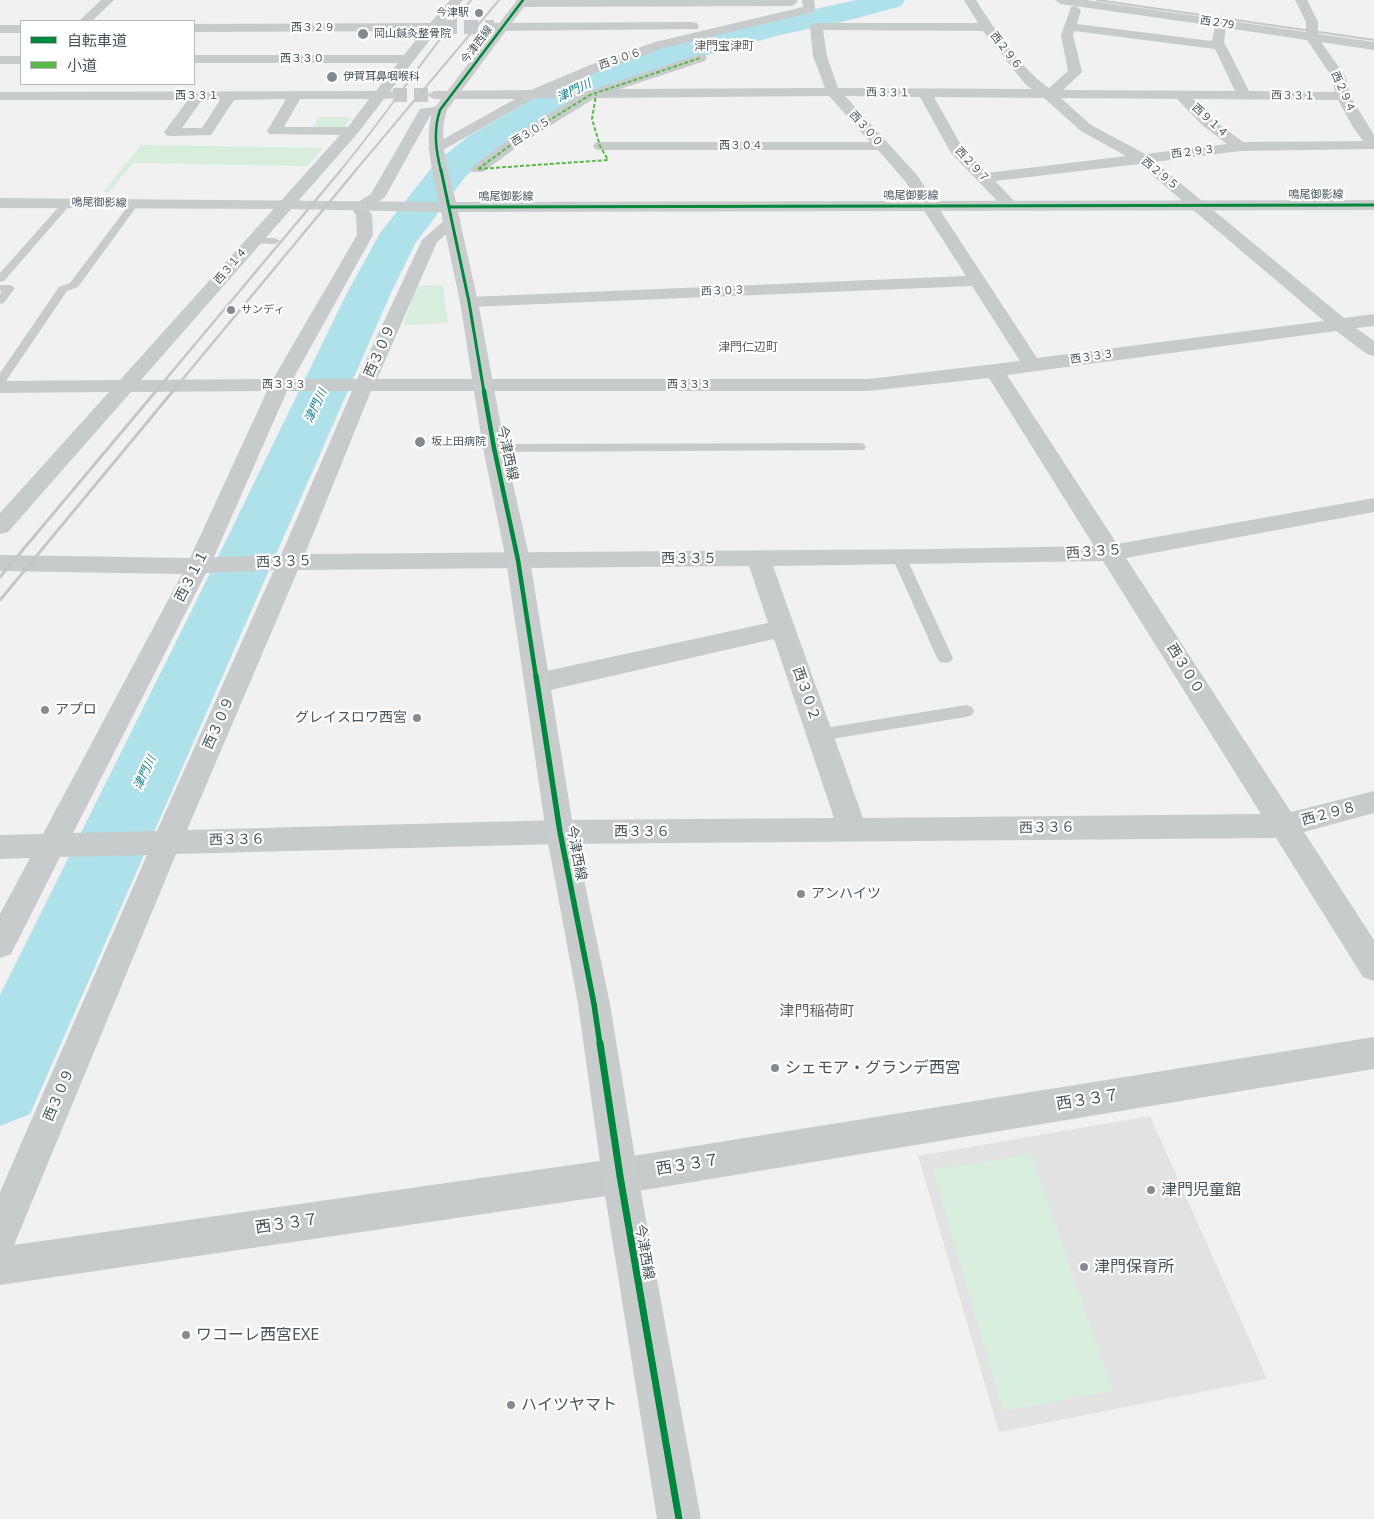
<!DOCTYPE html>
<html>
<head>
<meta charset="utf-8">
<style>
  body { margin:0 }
  #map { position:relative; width:1374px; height:1519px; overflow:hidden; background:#f1f1f1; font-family:"Noto Sans","Noto Sans JP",sans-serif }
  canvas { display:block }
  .legend { position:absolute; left:20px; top:20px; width:175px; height:65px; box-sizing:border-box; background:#fff; border:1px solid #b6bbbe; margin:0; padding:6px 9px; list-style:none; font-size:15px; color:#49545c }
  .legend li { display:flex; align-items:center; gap:10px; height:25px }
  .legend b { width:25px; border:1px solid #b6bbbe }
</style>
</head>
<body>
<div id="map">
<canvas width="1374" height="1519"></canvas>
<ul class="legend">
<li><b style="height:6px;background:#00873e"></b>自転車道</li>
<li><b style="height:6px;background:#58b947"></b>小道</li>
</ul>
</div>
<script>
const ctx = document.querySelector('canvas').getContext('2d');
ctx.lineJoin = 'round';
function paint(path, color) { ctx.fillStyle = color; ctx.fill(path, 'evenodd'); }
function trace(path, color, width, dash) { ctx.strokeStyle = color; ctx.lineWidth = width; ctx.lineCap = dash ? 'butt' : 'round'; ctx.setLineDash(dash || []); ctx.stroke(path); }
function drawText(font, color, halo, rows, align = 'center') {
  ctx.font = font + ' "Noto Sans","Noto Sans JP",sans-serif'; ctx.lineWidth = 4.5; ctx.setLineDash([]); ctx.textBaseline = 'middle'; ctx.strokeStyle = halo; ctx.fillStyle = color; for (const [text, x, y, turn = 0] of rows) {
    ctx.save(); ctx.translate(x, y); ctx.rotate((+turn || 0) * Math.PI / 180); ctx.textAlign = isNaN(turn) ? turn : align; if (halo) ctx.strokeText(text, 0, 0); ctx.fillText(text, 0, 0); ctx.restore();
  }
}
paint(new Path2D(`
  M1150,1116L1267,1379L999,1432L918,1156Z`), '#e3e2e2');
paint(new Path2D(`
  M319,117H351L344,128L311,130Z
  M141,145L323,148L307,166L133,163L109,192H103Z
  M443,285L448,323L403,325L417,286Z
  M1031,1154L1113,1391L1003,1411L933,1170Z`), '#d7eede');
paint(new Path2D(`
  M856,0H905L901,6L850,20L780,35L664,67L614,84L569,106L495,152L465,177L415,244L391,293L30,1114L0,1126V995L187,620L347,293L380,233L437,161L469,136L545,92L590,70L640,53L775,18Z`), '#aee1e9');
trace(new Path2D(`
  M443,27H494
  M393,95H434`), '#c7cacc', 14, [14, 7]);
paint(new Path2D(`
  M67,200L72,203L70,205L4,281L0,282V273L64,201Z
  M134,201L139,204L137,206L78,287L67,291L4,384L0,386V373L59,287L70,283L131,202Z
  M253,238H275L280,241L275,244L249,243V239Z
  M0,285H10L15,288L4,303L0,304V294L2,291H0Z
  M860,443L864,444L866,447L864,450L494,452L488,448L494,444Z
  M899,552L904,554L906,557L953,658L950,662L945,663L940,662L937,658L892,557L894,554Z
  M966,705L972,707L974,711L972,715L966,717L819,741L813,739L811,735L813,731L819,729Z`), '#c8cbcc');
paint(new Path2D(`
  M101,0H114L92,21H79Z
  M450,0H463L443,23L449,27L447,30L437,31L390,91L396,92L398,95L396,98L384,99L357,134L141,380L273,379L357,235L356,215L349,205L351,202L360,201L371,194L420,109L440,106L445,107L447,110L445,113L430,116L385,197L368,209L372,215L373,235L293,379H357L422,240L447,218H459L461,221L437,242L377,379H868L1020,361L972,286L469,307L463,306L460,302L463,298L469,297L966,276L905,181L878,150H600L595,149L593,146L595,143L600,142H870L829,96L595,98L524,142L483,172H473L470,169L473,166L514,136L575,98H535L436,154L431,152L428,149L431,146L515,99H434L427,95L434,91L531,90L590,65L655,42L803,7L802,0H814L815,9L813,12L664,48L600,71L555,90H592L700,54L705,55L707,58L705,61L620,89L825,88L813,56L810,26L812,23H978L964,0H976C995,30 1020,68 1049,88L1068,71L1061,35L1071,7L1075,6L1081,10L1077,24L1212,41L1215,26L1061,4L1055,0H1086L1306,32V22L1295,0H1307L1318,22V34L1374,42V50L1321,42L1346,77L1350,96L1374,135V149L1240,151L1155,162L1344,318L1374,314V326L1356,328L1374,341V356L1367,354L1336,331L1007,375L1117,544L1374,498V512L1126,558L1291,812L1374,791V813L1304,832L1374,940V981L1363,977L1276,838L560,844L176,854L14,1245L620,1158L1374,1037V1069L620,1194L0,1285V1192L147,855L60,857L11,954L0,958V914L30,858L0,859V835L43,834L182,574L0,571V555L190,558L267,391L131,392L8,532L0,534V513L109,392L0,393V381L120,380L340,135L269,134L267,131L286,99L234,100L211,135L171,136L166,135L164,132L188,100H0V92L376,91L398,63H194V55H404L423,31L194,32V24L430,23ZM1226,28L1307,40L1332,77L1335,92L1249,91L1224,42ZM823,30L983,31L1026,85L1032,89L838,88L827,56ZM1074,31L1215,49L1235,91L1063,90L1082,72L1073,35ZM845,96L920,97L951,153L1005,209H1017L1019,206L995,181L1139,164L1324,321L1037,358L917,175ZM934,97L1044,98L1081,131L1126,156L987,173L962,147ZM1061,98L1177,99L1202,125L1227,144L1145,154L1091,125ZM300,99H369L348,127H284ZM1193,99L1338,100L1353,127L1363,141L1243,142L1212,119ZM202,100H220L202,128H182ZM989,378L1094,546L934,549L305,554L371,391H868ZM287,391H352L281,555L214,557ZM1103,561L1261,814L863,818L773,566ZM749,566L768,623L537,673L528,676L524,683L528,690L537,693L774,639L834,818L560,820L187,830L298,570ZM274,570L157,831L73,833L206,573Z
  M517,0H797L798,2L792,6L521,7L515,3Z
  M693,22L697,23L699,26L697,29L494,31L488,27L494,23Z
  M0,25H21V33H0Z
  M0,56H21V64H0Z`), '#c8cbcc');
paint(new Path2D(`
  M517,0H529L447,110C437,140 449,172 456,202L1374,200V210L458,212L478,302L505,448L530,560L574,832L610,1004L638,1176L701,1519H657L602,1176L578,1004L546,832L506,560L483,448L460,302L441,212L285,209L0,208V198L439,202C433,172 423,140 433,110Z
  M1074,0H1087L1082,6L1078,7L1072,3Z`), '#c9cccd');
trace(new Path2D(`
  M1097,0L1374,40
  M340,171C386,116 425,55 471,0
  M355,171L499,0`), '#c4c6c7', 2);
trace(new Path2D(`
  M155,392L341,170
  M172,392L356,170`), '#c4c6c7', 2.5);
trace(new Path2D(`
  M0,577L156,391
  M0,600L173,391`), '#c4c6c7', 3);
trace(new Path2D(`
  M478,169L519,139L590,95L700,58
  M478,169L608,160L600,146L592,119L596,95`), '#58b947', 2, [4, 2]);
trace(new Path2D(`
  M441,171C436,151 433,131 440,110L523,0`), '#00873e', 2.5);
trace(new Path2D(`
  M441,170L469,302L484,392
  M449,207L1374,205`), '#00873e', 3);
trace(new Path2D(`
  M484,391L494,448L518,560L536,677`), '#00873e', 4.5);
trace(new Path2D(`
  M536,676L560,832L594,1004L600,1045`), '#00873e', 5.5);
trace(new Path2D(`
  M600,1043L620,1176L679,1519`), '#00873e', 7);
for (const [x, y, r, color] of [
  [479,13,5,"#848b90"],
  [363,34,6,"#848b90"],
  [332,77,6,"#848b90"],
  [231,310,5,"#848b90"],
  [420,442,6,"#848b90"],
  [45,710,5,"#848b90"],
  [417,718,5,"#848b90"],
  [801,894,5,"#848b90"],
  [775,1068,5,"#848b90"],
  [1151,1190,5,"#848b90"],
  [1084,1267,5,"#848b90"],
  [186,1335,5,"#848b90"],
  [511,1405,5,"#848b90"]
]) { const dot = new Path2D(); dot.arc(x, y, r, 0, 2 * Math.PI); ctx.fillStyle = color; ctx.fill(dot); trace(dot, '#fff', 2); }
drawText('11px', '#49545c', '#fff', [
  ["今津駅",469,13,"right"],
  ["岡山鍼灸整骨院",374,34],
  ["伊賀耳鼻咽喉科",343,77],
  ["サンディ",241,310],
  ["坂上田病院",431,442]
], 'left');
drawText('11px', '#49545c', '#fff', [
  ["西２79",1217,23,9],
  ["西３２９",313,28],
  ["今津西線",477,45,-53],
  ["西２９６",1006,51,52],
  ["西３３０",302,59],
  ["西３０６",620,59,-19],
  ["西２９４",1343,92,66],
  ["西３３１",888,93,1],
  ["西３３１",197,96],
  ["西３３１",1293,96,1],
  ["西９１４",1210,121,42],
  ["西３００",866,129,48],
  ["西３０５",531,132,-32],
  ["西３０４",741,146],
  ["西２９３",1193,152,-7],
  ["西２９７",972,165,47],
  ["西２９５",1160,174,39],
  ["鳴尾御影線",1316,195],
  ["鳴尾御影線",911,196],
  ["鳴尾御影線",506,197],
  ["鳴尾御影線",99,203,1],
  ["西３１４",231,266,-49],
  ["西３０３",723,291,-2],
  ["西３３３",1092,357,-8],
  ["西３３３",284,385],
  ["西３３３",689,385]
]);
drawText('12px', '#5d6064', '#fff', [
  ["津門宝津町",724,47],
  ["津門仁辺町",748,348]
]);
drawText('italic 12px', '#168192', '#fff', [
  ["津門川",574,91,-26],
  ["津門川",316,406,-65],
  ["津門川",145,773,-65]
]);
drawText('14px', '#49545c', '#fff', [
  ["西３０９",380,351,-66],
  ["今津西線",507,453,78],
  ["西３３５",1094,552,-4],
  ["西３３５",689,559],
  ["西３３５",284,562,-2],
  ["西３１１",192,576,-63],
  ["西３００",1185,669,58],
  ["西３０２",806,694,71],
  ["西３０９",219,723,-66],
  ["西２９８",1329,814,-15],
  ["西３３６",1047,828,-1],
  ["西３３６",642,832],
  ["西３３６",237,840,-1],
  ["今津西線",576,853,79],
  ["西３０９",59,1095,-67],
  ["今津西線",644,1252,80]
]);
drawText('14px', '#49545c', '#fff', [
  ["アプロ",55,710],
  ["グレイスロワ西宮",407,718,"right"],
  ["アンハイツ",811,894]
], 'left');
drawText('15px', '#5d6064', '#fff', [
  ["津門稲荷町",817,1012]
]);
drawText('16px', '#49545c', '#fff', [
  ["シェモア・グランデ西宮",785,1068],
  ["津門児童館",1161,1190],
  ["津門保育所",1094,1267],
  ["ワコーレ西宮EXE",196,1335],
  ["ハイツヤマト",521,1405]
], 'left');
drawText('16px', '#49545c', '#fff', [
  ["西３３７",1088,1100,-9],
  ["西３３７",688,1165,-9],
  ["西３３７",287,1224,-8]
]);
</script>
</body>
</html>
